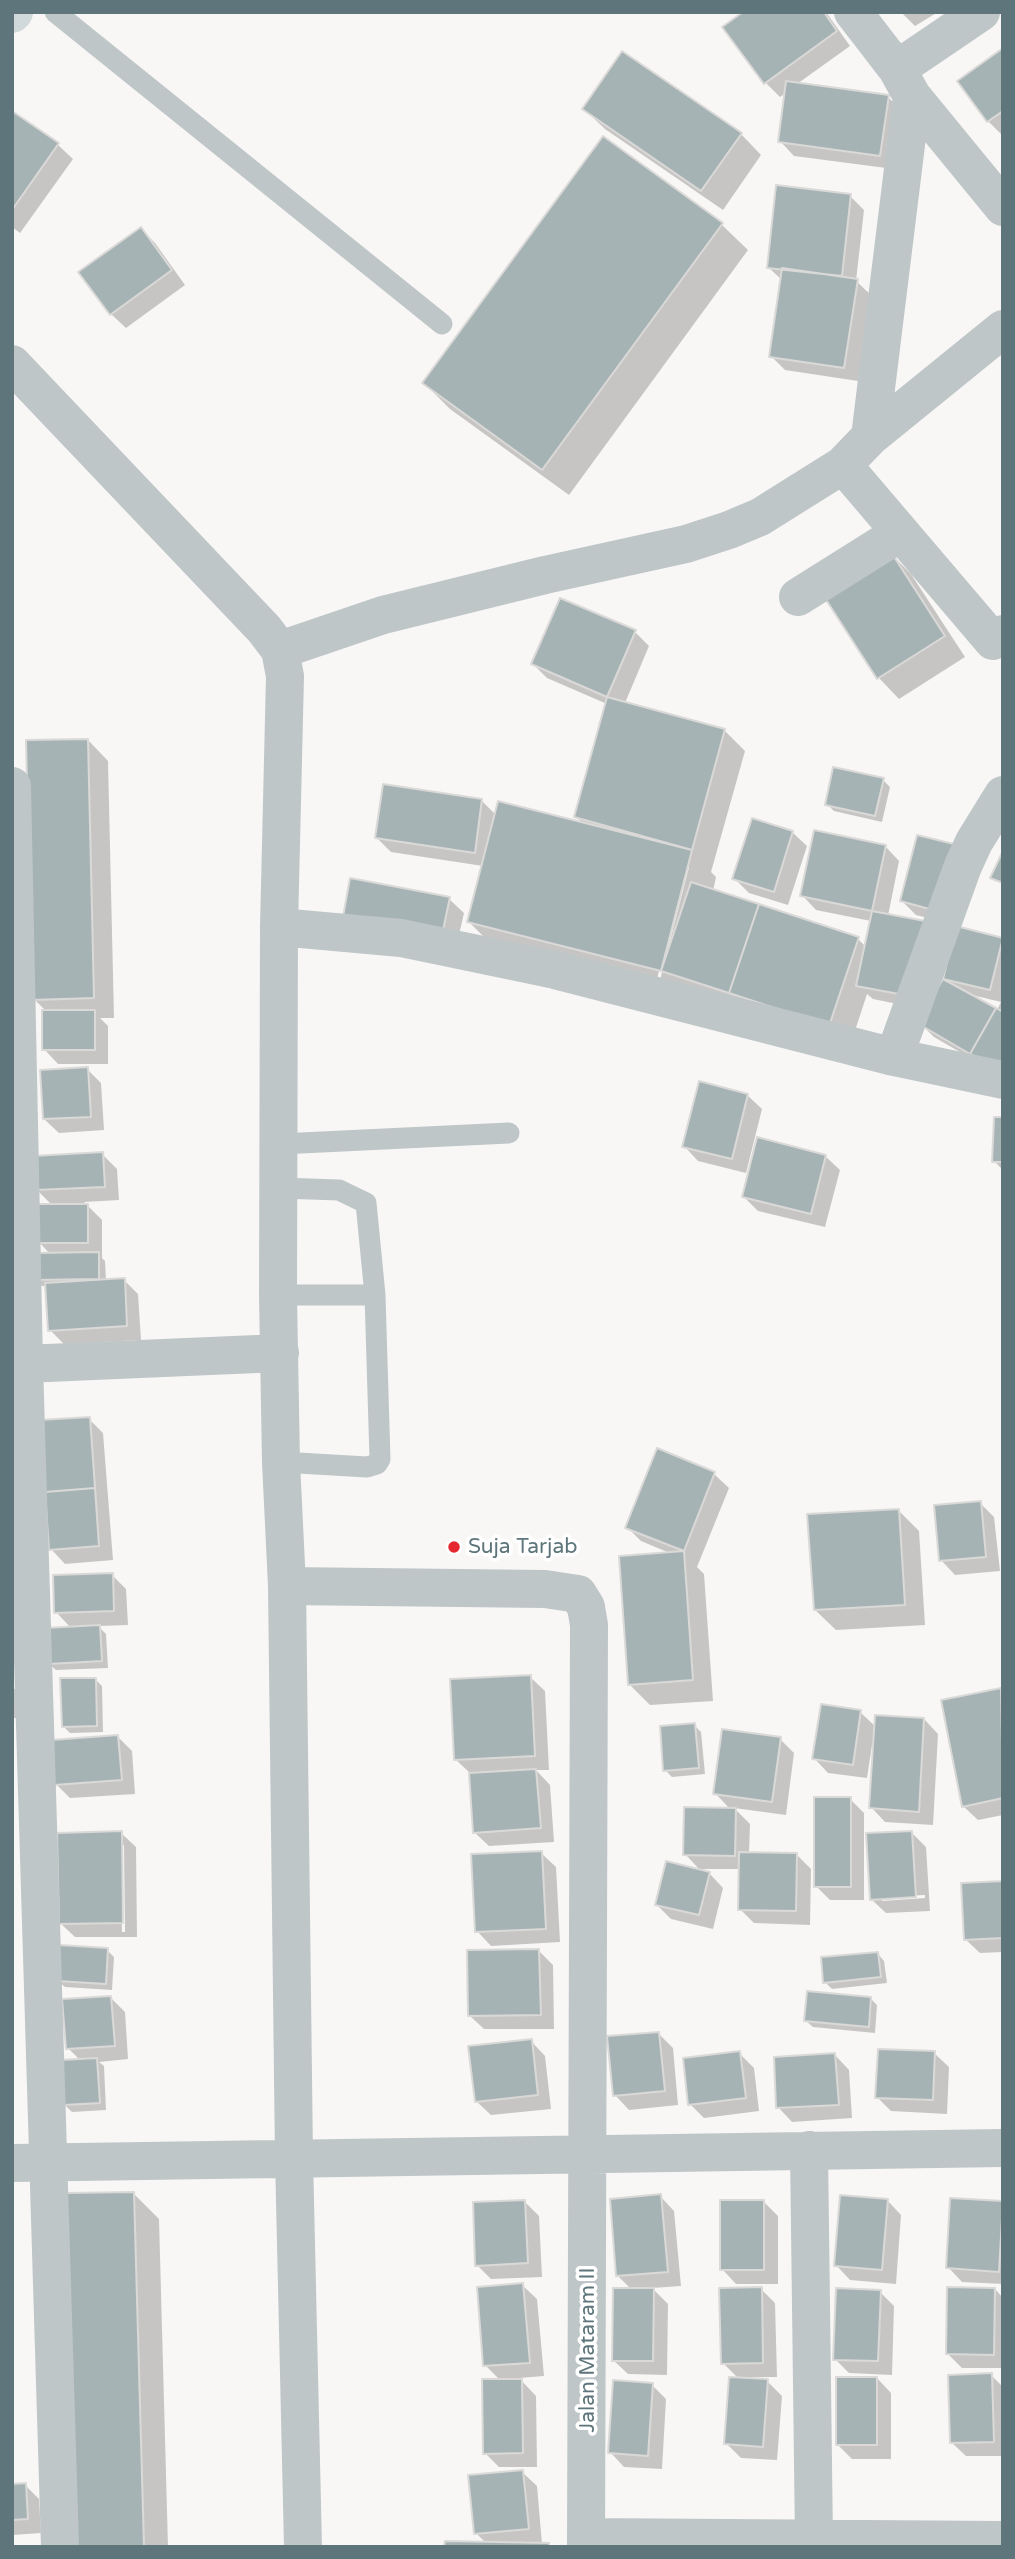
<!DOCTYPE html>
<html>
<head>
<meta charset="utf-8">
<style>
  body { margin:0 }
  #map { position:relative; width:1015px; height:2559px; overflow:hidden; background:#f8f7f5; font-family:"Varela Round",sans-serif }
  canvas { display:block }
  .frame { position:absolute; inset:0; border:14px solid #5e767b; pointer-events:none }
</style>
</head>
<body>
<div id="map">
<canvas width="1015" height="2559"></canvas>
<div class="frame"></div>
</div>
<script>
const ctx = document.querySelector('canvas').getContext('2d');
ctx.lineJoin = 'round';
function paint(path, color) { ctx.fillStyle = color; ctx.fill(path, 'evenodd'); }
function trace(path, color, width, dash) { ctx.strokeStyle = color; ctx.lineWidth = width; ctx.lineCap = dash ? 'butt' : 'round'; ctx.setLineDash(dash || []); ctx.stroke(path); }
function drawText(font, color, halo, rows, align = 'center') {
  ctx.font = font + ' "Varela Round",sans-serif'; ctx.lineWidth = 7; ctx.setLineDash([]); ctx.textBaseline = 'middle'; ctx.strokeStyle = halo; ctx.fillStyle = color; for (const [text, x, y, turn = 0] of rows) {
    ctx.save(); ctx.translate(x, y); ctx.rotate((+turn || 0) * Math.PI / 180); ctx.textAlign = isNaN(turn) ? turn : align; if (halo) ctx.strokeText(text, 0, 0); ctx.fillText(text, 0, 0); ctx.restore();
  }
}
paint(new Path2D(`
  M746,12H826L850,46L797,84L888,97L902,111L894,169L794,156L780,141L786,93L780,97L766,83Z
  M901,12H938L915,26Z
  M1003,50V135H1002L988,121L959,81Z
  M584,109L741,134L761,155L723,210L605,129Z
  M12,113L58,145L73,159L20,233L12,227Z
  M604,139L722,225L748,250L569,495L450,409L424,383Z
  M850,196L864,210L856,281L871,295L858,381L785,370L771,356L782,280L768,267Z
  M141,229L155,243L185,285L126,328L111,314L81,272Z
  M891,554L911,574L965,657L899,699L879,678L825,596Z
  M635,632L649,646L625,703L724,730L745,751L711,872L716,877L713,891L858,939L866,947L871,921L816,910L802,895L885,846L899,861L888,916L931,1004L945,979L957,928L1003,939V1077L934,1037L920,1023L927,1010L873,999L867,994L850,1046L495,948L469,922L483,866L391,852L377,838L482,801L496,815L584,824L576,817L607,704L547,678L533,664ZM685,867H689L660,980L657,979ZM972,995L1001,1002L997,1010Z
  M88,740L108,761L114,1018H100L108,1026V1064H58L44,1049L47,1012L34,999Z
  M883,780L890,787L882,822L834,811L827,804Z
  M792,832L807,846L788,905L749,893L734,878Z
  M918,837L951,924L916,915L902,901Z
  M449,899L464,913L456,948L359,931Z
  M87,1069L101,1083L104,1130L59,1133L44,1119Z
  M747,1095L762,1109L746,1173L698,1161L684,1146Z
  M1003,1119V1170L994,1161Z
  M102,1154L117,1169L119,1200L84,1202L102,1220V1258L105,1261L106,1281L124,1280L138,1294L141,1340L64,1344L50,1330L47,1286H42L35,1279L51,1255L39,1242L52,1205L37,1190Z
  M825,1156L840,1170L825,1227L758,1211L744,1197Z
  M89,1419L103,1433L113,1560L65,1564L51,1549Z
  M658,1451L714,1474L729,1488L697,1567L704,1574L713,1701L650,1705L629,1684L672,1554L641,1541L627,1527Z
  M980,1503L994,1517L1000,1571L955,1575L941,1560Z
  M898,1510L919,1531L925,1625L836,1630L815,1610Z
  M112,1575L126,1589L128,1625L98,1626L106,1634L108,1668L56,1670L49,1664L71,1628L56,1612Z
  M530,1677L545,1691L549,1770H536L550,1785L554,1842L489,1846L474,1832L470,1773L455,1759Z
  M95,1679L102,1686L103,1732L70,1733L63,1726Z
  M12,1687L16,1690L17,1718H12Z
  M1000,1690L1003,1692V1815L978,1820L963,1806Z
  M860,1712L876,1727L924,1719L938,1734L933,1825L885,1822L871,1807L875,1745H872L867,1778L828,1773L814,1758Z
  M694,1725L701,1732L705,1774L672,1777L665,1770Z
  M118,1737L132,1751L135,1794L70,1798L56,1784Z
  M780,1739L794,1753L786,1815L734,1808L750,1824L749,1854L797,1855L811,1869L810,1925L754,1923L740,1909L741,1869H699L685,1854L731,1810L715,1793Z
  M850,1799L864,1813V1900H830L816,1886Z
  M121,1833L136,1847L137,1937H75L60,1923ZM120,1845H124L125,1932H122Z
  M912,1833L926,1847L930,1911L886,1913L871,1899ZM925,1895V1898L882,1901V1897Z
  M541,1853L556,1867L560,1942L491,1946L477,1931Z
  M709,1873L723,1888L713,1929L671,1919L657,1905Z
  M1003,1883V1952L980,1953L965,1939Z
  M107,1950L114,1957L112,1990L65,1987L58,1981Z
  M539,1951L553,1965L554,2029H484L469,2015Z
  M878,1954L884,1961L887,1983L832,1989L825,1982Z
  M111,1998L125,2012L128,2059L99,2062L104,2066L106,2110L72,2112L65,2105L80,2060L68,2048Z
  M870,1998L877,2005L875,2033L813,2027L806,2021Z
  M659,2034L673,2048L678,2105L629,2110L615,2095Z
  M531,2041L545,2056L551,2109L491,2115L476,2101Z
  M739,2053L754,2068L759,2111L704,2118L690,2104Z
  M934,2053L949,2067L947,2114L891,2111L877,2097Z
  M835,2055L849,2070L852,2118L792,2122L778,2107Z
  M12,2064L14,2066L12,2098Z
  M133,2193L159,2219L168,2547H76Z
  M660,2196L674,2211L681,2286L652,2288L668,2304L667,2375L628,2374L613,2360L632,2290L618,2276Z
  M887,2200L901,2215L896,2284L850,2280L836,2265Z
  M525,2202L539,2216L542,2277L491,2279L477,2265Z
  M764,2202L778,2216V2284H736L722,2269Z
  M1003,2204V2284L962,2282L948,2267Z
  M522,2285L537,2299L544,2376L519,2378L536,2396L537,2467H499L485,2453L501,2381L485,2365Z
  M761,2289L775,2303L777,2377H753V2380L767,2381L782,2396L777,2460L741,2458L726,2443L739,2379L723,2363Z
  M995,2289L1003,2298V2368H962L948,2354Z
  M880,2292L894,2306L892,2375L849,2373L835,2359Z
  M991,2375L1003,2387V2456H966L951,2442Z
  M877,2378L891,2393V2459H852L838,2445Z
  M652,2385L666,2399L662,2469L624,2467L610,2452Z
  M522,2472L537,2486L542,2544L551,2547H446L486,2543L476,2533Z
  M25,2485L39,2499L41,2533L12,2535V2486Z`), '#0003');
const building = new Path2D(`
  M743,12H824L837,31L764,84L722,27Z
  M1003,48V111L987,122L957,81Z
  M622,51L742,133L701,191L582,109Z
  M786,81L889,95L880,156L778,142Z
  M12,111L59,143L12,210Z
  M603,136L723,223L542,470L422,383Z
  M776,185L851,194L842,276L767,268Z
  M141,227L172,270L110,315L78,272Z
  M782,268L858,279L844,368L769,357Z
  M891,552L945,636L877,679L823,595Z
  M560,598L636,630L607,697L531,664Z
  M607,697L725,729L692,850L574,817Z
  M88,739L94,998L32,1000L26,740Z
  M833,767L884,778L875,816L825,805Z
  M383,784L482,799L475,853L375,838Z
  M498,801L692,850L661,971L467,922Z
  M752,818L793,831L774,892L732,879Z
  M814,830L886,845L872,911L800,896Z
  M917,835L954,844L937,911L900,901Z
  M1003,851V883L990,878Z
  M350,878L450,897L442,935L343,917Z
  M691,882L759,904L729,993L661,971Z
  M759,904L859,937L829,1026L729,993Z
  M872,911L930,922L915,997L856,986Z
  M956,926L1003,938L990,990L943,979Z
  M943,979L996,1008L970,1054L917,1023Z
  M996,1008L1003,1012V1072L970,1054Z
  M42,1010H95V1050H42Z
  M88,1067L91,1117L43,1119L40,1070Z
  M699,1081L748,1094L732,1159L682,1147Z
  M994,1117H1003V1162H992Z
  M757,1137L826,1155L811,1214L742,1197Z
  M103,1152L105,1187L35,1190L33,1156Z
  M37,1204H88V1243H37Z
  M99,1252V1279L33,1280V1253Z
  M125,1278L127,1326L48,1331L45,1283Z
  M90,1417L95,1488L45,1492L39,1420Z
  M657,1448L715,1472L684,1551L625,1528Z
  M95,1488L99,1546L49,1550L45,1492Z
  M981,1501L986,1557L939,1561L934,1505Z
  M899,1509L905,1605L814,1610L807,1514Z
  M684,1551L693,1680L628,1685L619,1556Z
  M113,1573L114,1611L54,1613L53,1575Z
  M100,1625L102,1661L48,1664L45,1628Z
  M531,1675L535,1756L454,1760L450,1679Z
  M60,1678H96L97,1726L62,1727Z
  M1001,1688L1003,1798L962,1807L941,1700Z
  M821,1704L861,1710L853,1765L812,1759Z
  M875,1715L924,1718L919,1812L869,1808Z
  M695,1723L699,1768L663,1771L660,1726Z
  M722,1729L781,1737L772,1802L713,1794Z
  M118,1735L122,1780L54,1785L51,1740Z
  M536,1769L541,1828L473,1833L469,1773Z
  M814,1797H851V1887H814Z
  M684,1807L736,1808L735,1856L683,1855Z
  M122,1831L123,1923L59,1924L57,1833Z
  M912,1831L916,1897L870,1900L866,1833Z
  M542,1851L546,1929L475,1932L471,1854Z
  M739,1852L797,1853L796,1911L738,1910Z
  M666,1861L710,1872L699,1915L655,1905Z
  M1003,1881V1938L964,1940L961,1883Z
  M59,1945L108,1948L106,1984L57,1981Z
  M539,1949L541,2015L468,2016L467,1950Z
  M878,1952L881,1977L823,1983L821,1957Z
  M807,1991L871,1997L869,2027L804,2021Z
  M111,1996L115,2046L66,2049L62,1999Z
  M659,2032L665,2091L613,2096L607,2036Z
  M532,2039L538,2095L475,2102L468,2046Z
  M878,2049L935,2051L933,2100L875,2098Z
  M740,2051L746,2098L688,2105L683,2058Z
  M835,2053L839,2105L776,2108L774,2057Z
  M97,2058L100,2103L64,2105L61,2060Z
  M134,2192L144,2547H74L64,2193Z
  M661,2194L668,2272L616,2276L610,2199Z
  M840,2195L888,2199L882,2270L834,2266Z
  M950,2198L1003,2201L999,2272L946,2268Z
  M525,2200L528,2263L475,2266L473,2202Z
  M720,2200H764V2270H720Z
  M523,2283L530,2363L483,2366L477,2287Z
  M762,2287L763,2363L721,2364L719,2288Z
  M947,2287L995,2288L994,2355L946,2354Z
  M613,2288H654L653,2361H612Z
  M836,2288L881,2290L878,2361L833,2360Z
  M992,2373L994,2442L950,2443L948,2375Z
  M729,2377L768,2379L763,2447L724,2444Z
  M836,2377H877V2445H836Z
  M482,2379H522L523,2453L483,2454Z
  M613,2380L653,2383L648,2456L608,2453Z
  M523,2470L529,2529L474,2534L468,2475Z
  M26,2483L28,2519L12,2520V2484Z
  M445,2541L549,2543V2547H444Z`);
paint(building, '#a6b3b5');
trace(building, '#dad9d8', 2);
trace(new Path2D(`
  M55,12L442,324
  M280,1144L509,1133
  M280,1188L339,1190L366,1203L375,1295L380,1459L377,1464L367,1467L281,1462
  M278,1295H375`), '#bfc6c8', 21);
trace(new Path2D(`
  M853,12L897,69L912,96L1003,207
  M897,69L981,12
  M12,364L264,629L280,650L285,676L279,927L278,1295L281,1462L287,1586L294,2157L303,2547
  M870,437L912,96
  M843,465L993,641L1003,634
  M798,597L900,533
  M280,650L383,615L545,575L686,544L729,530L760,517L843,465L870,437L1003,329
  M12,786L24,1364L60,2547
  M279,927L401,938L555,970L894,1057L1003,1080
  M894,1057L963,866L974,842L1003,795
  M12,1376L24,1364L280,1353
  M287,1586L545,1589L578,1594L586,1607L589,1625L586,2547
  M809,2150L814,2540
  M12,2163L1003,2148
  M586,2537L1003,2540`), '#bfc6c8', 38);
trace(new Path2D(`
  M12,14L14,12`), '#d2d9da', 38);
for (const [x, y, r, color] of [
  [454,1547,7,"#e5282f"]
]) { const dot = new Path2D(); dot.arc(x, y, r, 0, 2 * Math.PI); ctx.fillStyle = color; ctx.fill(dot); trace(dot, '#fff', 2.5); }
drawText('21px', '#5e767b', '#fff', [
  ["Suja Tarjab",468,1547]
], 'left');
drawText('21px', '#5e767b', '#fff', [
  ["Jalan Mataram II",588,2350,-90]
]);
</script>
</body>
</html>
